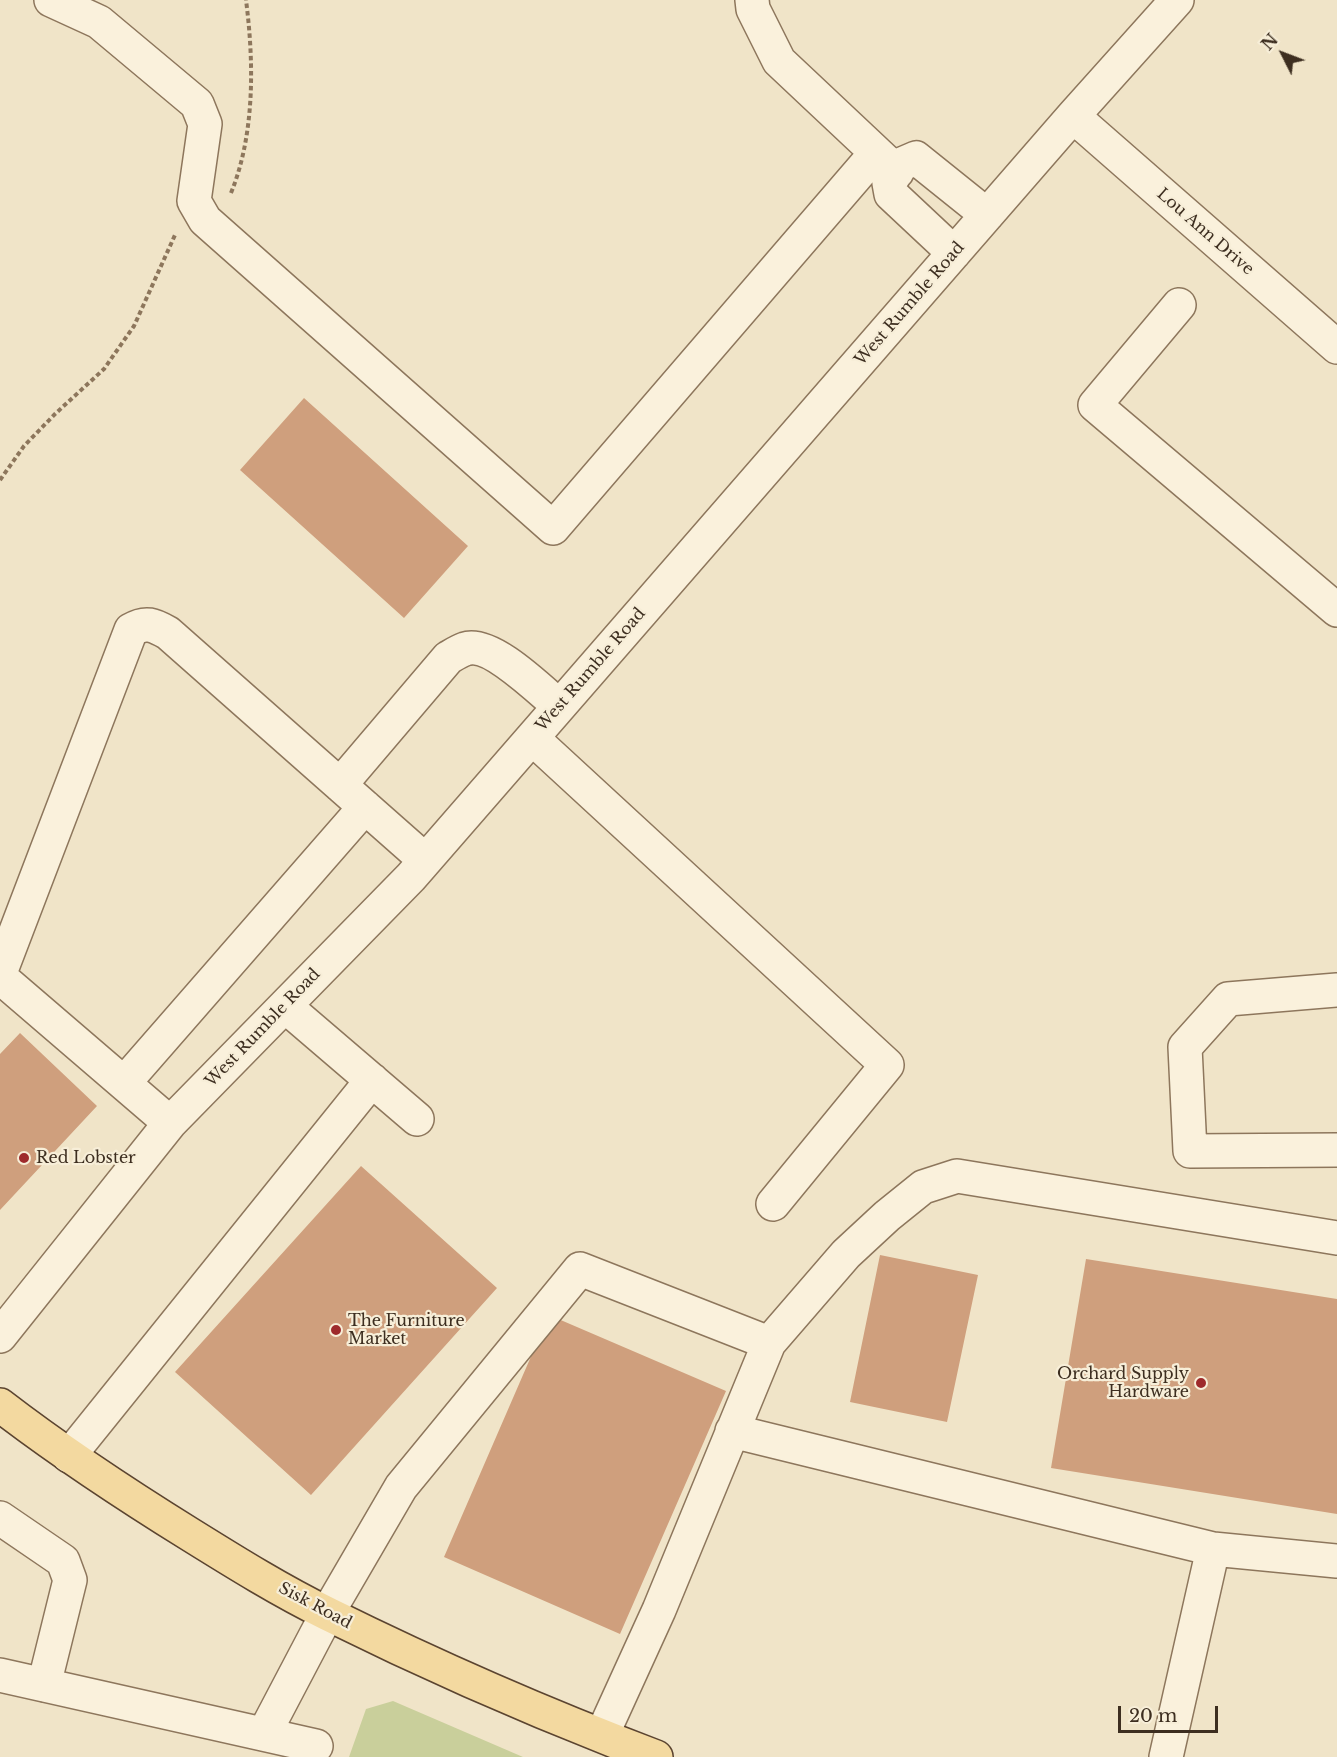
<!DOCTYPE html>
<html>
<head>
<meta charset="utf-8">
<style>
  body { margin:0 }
  #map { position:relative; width:1337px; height:1757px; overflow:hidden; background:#f0e4c8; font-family:"Libre Baskerville",serif }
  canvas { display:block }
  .north { position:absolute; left:1253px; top:24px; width:60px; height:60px; -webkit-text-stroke:4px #f7eed8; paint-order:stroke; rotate:312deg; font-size:16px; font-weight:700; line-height:24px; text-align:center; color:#3d2e20 }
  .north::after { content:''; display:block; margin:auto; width:21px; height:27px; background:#3d2e20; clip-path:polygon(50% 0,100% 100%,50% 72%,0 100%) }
  .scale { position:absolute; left:1118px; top:1706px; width:100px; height:27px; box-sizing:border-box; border:3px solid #3d2e20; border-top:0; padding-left:8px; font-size:18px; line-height:21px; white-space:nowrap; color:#3d2e20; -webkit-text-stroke:4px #f7eed8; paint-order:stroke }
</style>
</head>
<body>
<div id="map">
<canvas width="1337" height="1757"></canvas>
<div class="north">N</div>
<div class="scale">20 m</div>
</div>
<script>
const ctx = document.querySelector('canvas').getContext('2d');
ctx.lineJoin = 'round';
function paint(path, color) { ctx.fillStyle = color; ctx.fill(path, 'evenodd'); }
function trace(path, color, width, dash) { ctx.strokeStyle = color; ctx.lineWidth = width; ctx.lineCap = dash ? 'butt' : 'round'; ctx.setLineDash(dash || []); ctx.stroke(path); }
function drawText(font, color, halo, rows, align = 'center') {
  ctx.font = font + ' "Libre Baskerville",serif'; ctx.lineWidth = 4.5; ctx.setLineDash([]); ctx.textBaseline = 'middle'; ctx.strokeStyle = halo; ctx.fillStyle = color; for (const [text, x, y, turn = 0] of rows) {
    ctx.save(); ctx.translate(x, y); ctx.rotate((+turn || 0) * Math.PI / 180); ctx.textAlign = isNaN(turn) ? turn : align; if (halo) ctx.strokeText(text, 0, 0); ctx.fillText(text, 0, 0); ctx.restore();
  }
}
paint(new Path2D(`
  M393,1701L523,1757H524H349L366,1709Z`), '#c9cf9b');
paint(new Path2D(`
  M304,398L468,546L404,618L240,470Z
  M20,1033L97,1106L0,1210V1054Z
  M361,1166L497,1288L311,1495L175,1372Z
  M880,1255L978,1275L947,1422L850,1402Z
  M1086,1259L1337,1299V1514L1051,1468Z
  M549,1315L726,1391L620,1634L444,1557Z`), '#cf9f7d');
const minor = new Path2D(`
  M51,0L99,22L197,104L205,124L194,201L205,220L553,528L876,153
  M752,0L753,9L779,61L897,172
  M1073,116L1337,347
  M954,253L891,194L889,183L902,164L916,158L987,215
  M1179,305L1095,405L1337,610
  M532,738L887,1065L773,1204
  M340,785L448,658C453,655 459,651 465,649C490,640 540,690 559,706
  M0,973L131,630C146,621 154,625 168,633L425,860
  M0,977L170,1123
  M1337,990L1228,999L1185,1047L1190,1151L1337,1150
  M285,1006L417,1119
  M124,1083L365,807
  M0,1336L170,1123L411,877L1073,116L1177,0
  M732,1431L1213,1549L1337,1561
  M69,1456L372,1080
  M0,1518L63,1561L70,1580L44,1685
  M0,1675L316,1746
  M264,1734L327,1614L401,1487L580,1269L769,1343
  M602,1735L659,1610L769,1343L846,1254L887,1216L923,1187L957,1176L1337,1238
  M1166,1757L1213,1549`);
const major = new Path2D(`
  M0,1405C61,1452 125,1494 191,1535C236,1563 281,1591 328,1614C435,1667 545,1715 656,1757`);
trace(minor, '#8d765c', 36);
trace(major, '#5b4430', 36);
trace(new Path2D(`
  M231,193C255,134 254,62 246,0
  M0,480L24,446L55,414L104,369L134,326L175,235`), '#8d765c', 4, [4.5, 3]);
trace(minor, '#faf1dc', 33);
trace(major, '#f3d9a0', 33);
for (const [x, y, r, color] of [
  [24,1158,6,"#9e2a2b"],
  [336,1330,6,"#9e2a2b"],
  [1201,1383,6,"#9e2a2b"]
]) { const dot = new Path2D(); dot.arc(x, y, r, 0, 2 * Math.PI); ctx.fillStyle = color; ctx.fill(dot); trace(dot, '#f7eed8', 2); }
drawText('16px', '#3d2e20', '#f7eed8', [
  ["Lou Ann Drive",1205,232,41],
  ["West Rumble Road",910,304,-49],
  ["West Rumble Road",591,670,-49],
  ["West Rumble Road",263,1028,-46],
  ["Sisk Road",315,1606,28]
]);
drawText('16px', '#3d2e20', '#f7eed8', [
  ["Red Lobster",36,1158],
  ["The Furniture",348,1321],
  ["Market",348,1339],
  ["Orchard Supply",1189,1374,"right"],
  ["Hardware",1189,1392,"right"]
], 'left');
</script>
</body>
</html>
